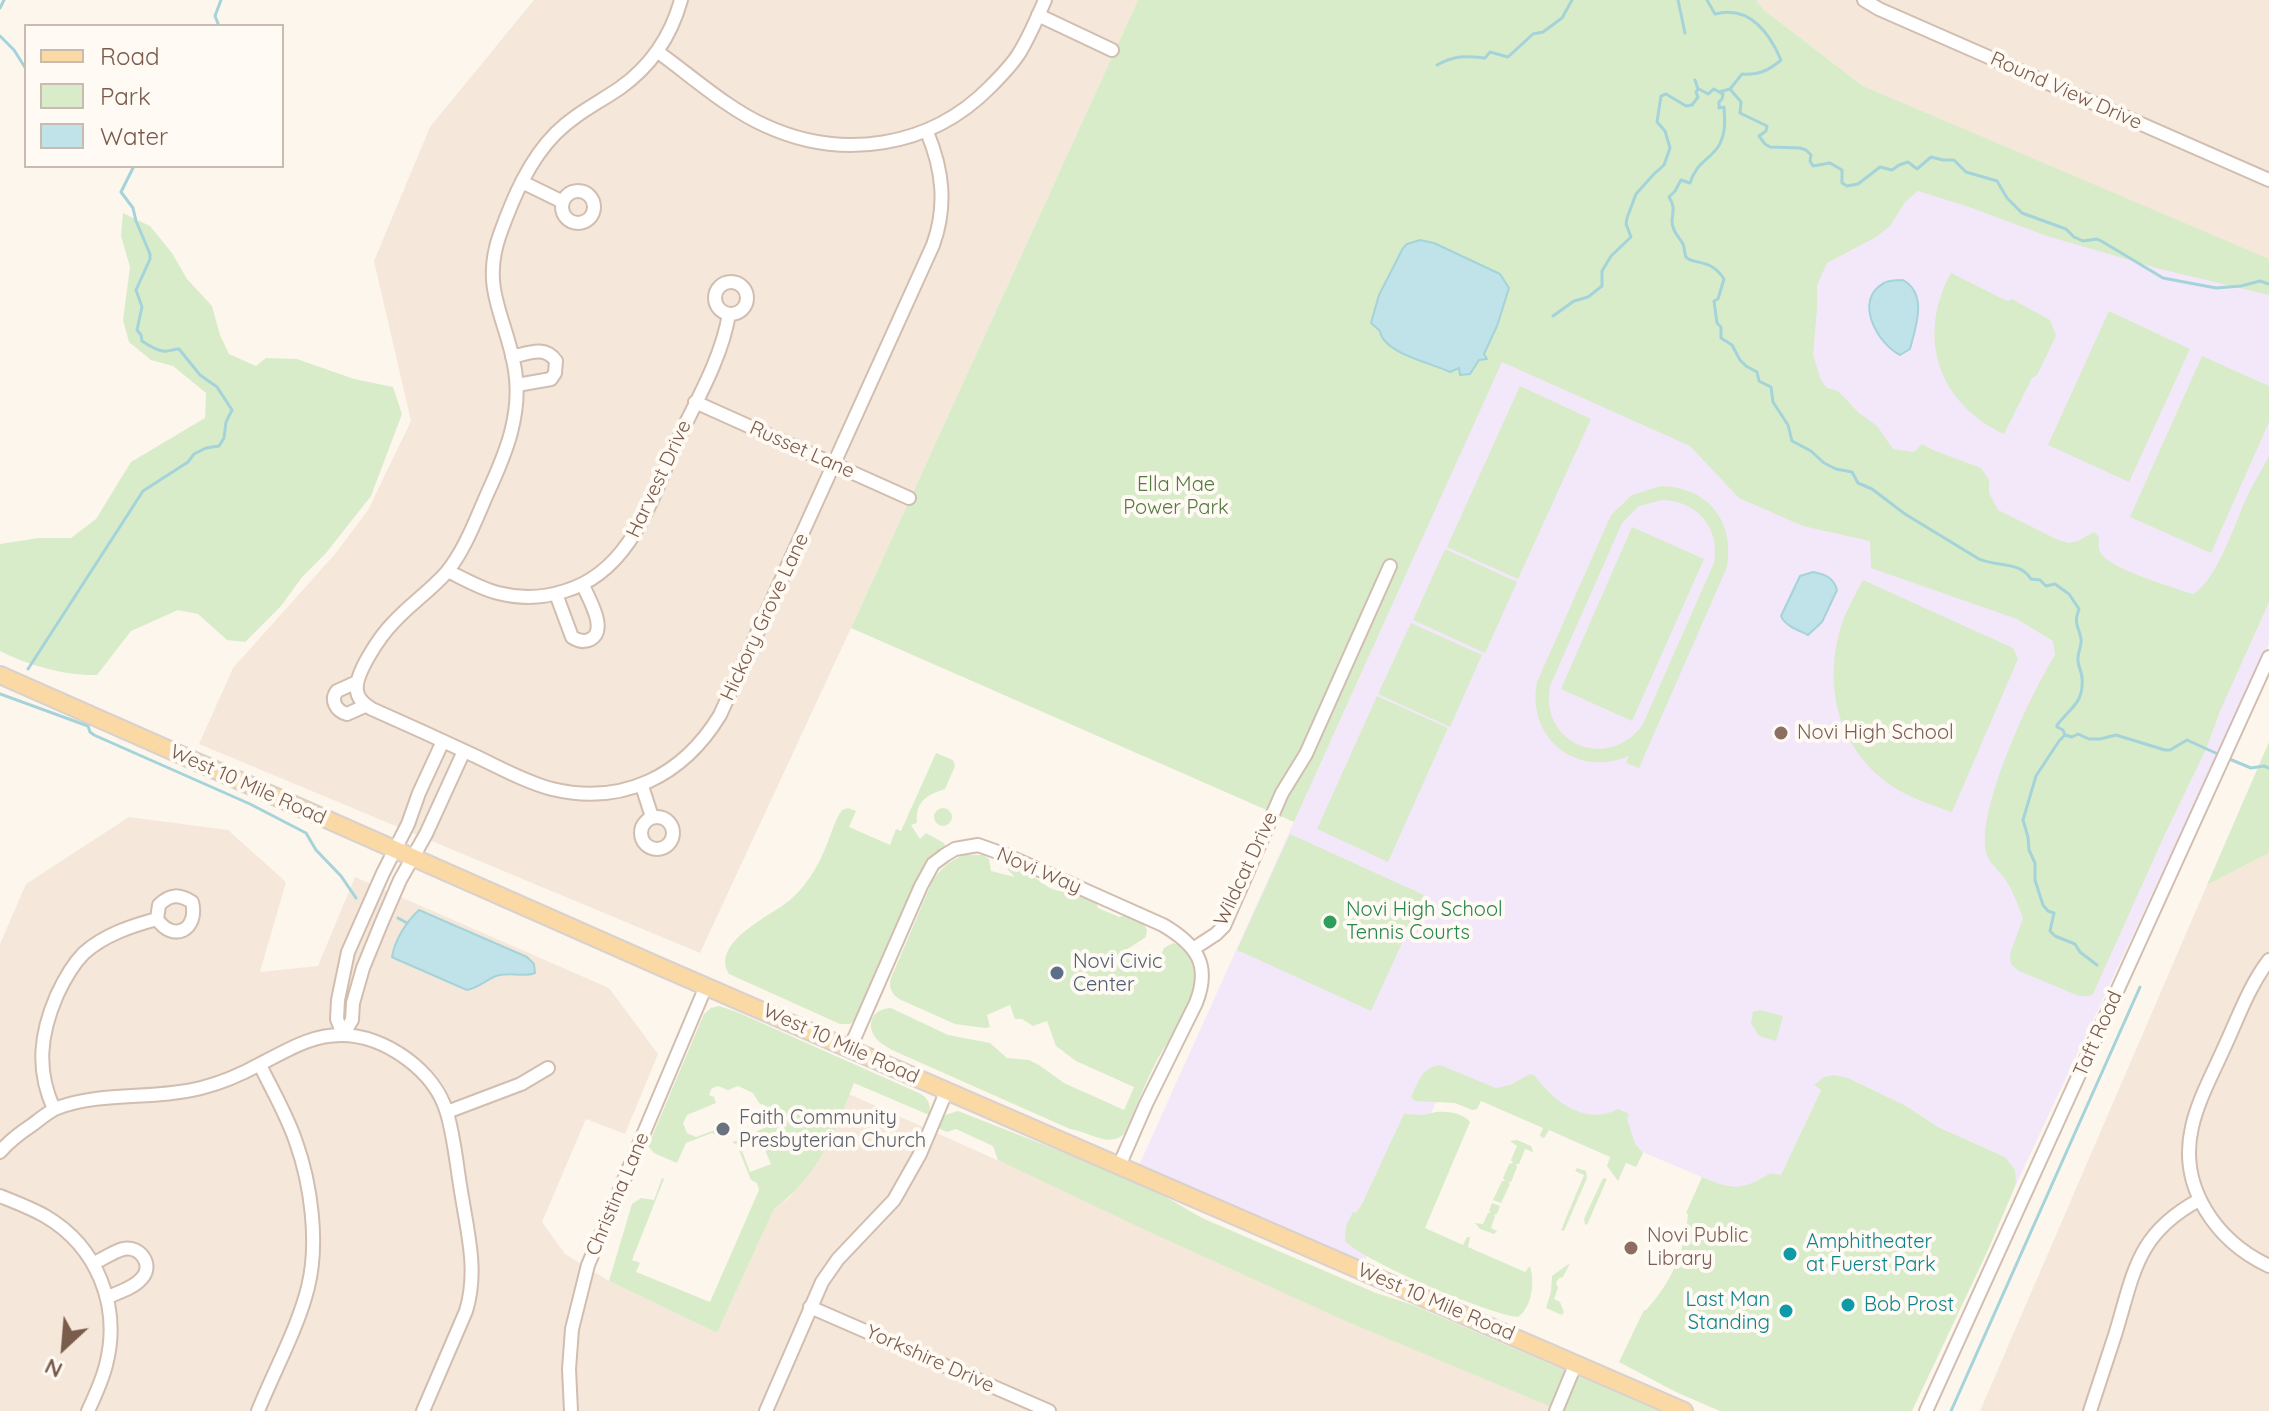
<!DOCTYPE html>
<html>
<head>
<meta charset="utf-8">
<style>
  body { margin:0 }
  #map { position:relative; width:2269px; height:1411px; overflow:hidden; background:#fdf6ec; font-family:Quicksand,sans-serif }
  canvas { display:block }
  .legend { position:absolute; left:24px; top:24px; width:260px; height:144px; box-sizing:border-box; background:#fffaf3; border:2px solid #cabbb1; margin:0; padding:10px 14px; list-style:none; font-size:24px; color:#7a5c4d }
  .legend li { display:flex; align-items:center; gap:16px; height:40px }
  .legend b { width:40px; border:2px solid #cabbb1 }
  .north { position:absolute; left:24px; top:1307px; width:80px; height:80px; -webkit-text-stroke:6px #fffaf3; paint-order:stroke; rotate:206deg; font-size:22px; font-weight:700; line-height:32px; text-align:center; color:#7a5c4d }
  .north::after { content:''; display:block; margin:auto; width:28px; height:36px; background:#7a5c4d; clip-path:polygon(50% 0,100% 100%,50% 72%,0 100%) }
</style>
</head>
<body>
<div id="map">
<canvas width="2269" height="1411"></canvas>
<ul class="legend">
<li><b style="height:10px;background:#fbd9a5"></b>Road</li>
<li><b style="height:22px;background:#d8ecc9"></b>Park</li>
<li><b style="height:22px;background:#bfe3e8"></b>Water</li>
</ul>
<div class="north">N</div>
</div>
<script>
const ctx = document.querySelector('canvas').getContext('2d');
ctx.lineJoin = 'round';
function paint(path, color) { ctx.fillStyle = color; ctx.fill(path, 'evenodd'); }
function trace(path, color, width, dash) { ctx.strokeStyle = color; ctx.lineWidth = width; ctx.lineCap = dash ? 'butt' : 'round'; ctx.setLineDash(dash || []); ctx.stroke(path); }
function drawText(font, color, halo, rows, align = 'center') {
  ctx.font = font + ' Quicksand,sans-serif'; ctx.lineWidth = 8; ctx.setLineDash([]); ctx.textBaseline = 'middle'; ctx.strokeStyle = halo; ctx.fillStyle = color; for (const [text, x, y, turn = 0] of rows) {
    ctx.save(); ctx.translate(x, y); ctx.rotate((+turn || 0) * Math.PI / 180); ctx.textAlign = isNaN(turn) ? turn : align; if (halo) ctx.strokeText(text, 0, 0); ctx.fillText(text, 0, 0); ctx.restore();
  }
}
paint(new Path2D(`
  M534,0H1138L851,628L700,953L199,744L233,668L335,554L368,510L411,421L374,261L430,127Z
  M1756,0H2269V262L1863,86L1764,10Z
  M129,817L228,830L286,882L260,972L318,966L355,877L609,988L658,1054L625,1134L586,1119L542,1222L565,1254L609,1281L717,1333L774,1209L790,1197L839,1122L849,1094L997,1160L1606,1411H0V944L26,884Z
  M2269,853V1411H1980L2207,885Z`), '#f5e8da');
paint(new Path2D(`
  M1863,86L2269,263V644L2014,1189L2016,1182L2005,1157L1938,1127L1906,1106L1814,1086L1821,1089L1781,1176L1770,1173L1753,1184L1737,1188L1723,1186L1450,1071L1361,1269L1136,1172L1502,361Z`), '#f3e8fa');
paint(new Path2D(`
  M1138,0H1756L1764,10L1863,86L2269,259V295L2160,269L2047,236L1969,207L1918,191L1905,202L1890,226L1876,237L1827,263L1817,285V309L1813,355L1821,380L1827,388L1838,391L1859,413L1877,426L1893,449L1914,452L1922,444L1933,450L1981,468L1989,480V493L1998,510L2056,539L2069,543L2078,541L2094,532L2099,537C2098,543 2098,550 2103,556C2113,569 2174,588 2193,594C2215,583 2235,524 2245,501C2252,486 2261,471 2269,456V602L2220,711L2207,747L2165,834L2093,994L2089,996H2079L2019,971L2011,964L2010,954L2023,918C2018,905 2013,891 2005,879C2000,871 1990,864 1987,855C1973,815 2032,691 2055,655L2053,641L2017,619L1871,568L1870,541L1803,526L1739,498L1690,446L1502,362L1294,822L851,628Z
  M123,213L150,226L172,253L187,279L212,306L220,335L229,354L256,366L266,358L297,359L354,379L393,387L402,414L371,496L326,553L302,577L281,606L245,642L227,640L198,614L178,610L131,631L97,675C65,676 28,665 0,651V544L39,538H71L96,519L131,462L205,418L206,393L173,366L151,360L129,342L123,320L130,267L121,236Z
  M1951,273L2007,301L2012,299L2050,320L2056,336L2037,375L2032,378L2004,434C1938,403 1916,337 1951,273Z
  M2109,311L2190,349L2129,482L2048,445Z
  M2202,356L2269,386V422L2211,553L2130,517Z
  M1520,386L1591,419L1518,579L1447,547Z
  M1661,486C1708,487 1735,521 1727,567L1639,768L1626,763L1629,756C1576,779 1526,737 1537,682L1611,515L1632,495ZM1662,500C1698,501 1720,528 1714,563L1642,726C1606,772 1539,743 1550,686L1622,523L1639,506Z
  M1632,527L1704,559L1632,721L1561,689Z
  M1445,549L1517,582L1485,653L1413,620Z
  M1863,580L2013,648L2018,659L1952,812C1934,806 1917,800 1900,791C1842,757 1822,693 1840,630C1844,613 1855,596 1863,580Z
  M1411,623L1482,655L1450,727L1378,694Z
  M1377,696L1448,728L1388,862L1317,829Z
  M2269,742V853L2207,885Z
  M936,753L953,760L955,766L945,789C927,795 915,801 917,823L911,825L920,839L926,833L944,843L946,848L859,1016L850,1024H840L729,974C710,942 771,916 790,900C807,885 819,865 827,844C832,832 835,820 842,810L848,808L856,811L849,827L890,845L896,829L901,831Z
  M934 817a9 9 0 1 1 18 0a9 9 0 1 1-18 0Z
  M1290,834L1424,895L1371,1011L1237,950Z
  M965,855H983L989,859L991,871L1015,877L1007,869L1010,867C1032,868 1042,889 1060,891C1062,891 1064,889 1066,890C1075,890 1087,899 1096,902L1098,908L1119,917L1126,915L1143,923L1147,930L1146,937L1126,950L1131,965L1147,959L1146,954L1153,955L1155,957L1158,965L1163,964L1161,955L1164,948L1173,943L1183,947C1190,958 1196,968 1194,982C1192,1011 1167,1040 1154,1066C1143,1088 1134,1112 1124,1134C1108,1148 1090,1132 1070,1129L892,1050C886,1046 879,1043 875,1037C865,1022 875,1008 891,1008L948,1035L990,1043L1007,1058L1029,1060L1039,1065L1064,1083L1124,1110L1134,1087L1076,1061L1056,1046L1047,1021L1033,1026L1022,1019H1015L1010,1005L987,1015L990,1027L985,1028L955,1024L899,999C892,994 888,987 891,978L932,882C940,869 950,860 965,855Z
  M719,1006L737,1012L921,1094C929,1099 931,1106 929,1115L854,1083C834,1133 819,1175 774,1209L717,1333L609,1281L632,1204L641,1198L654,1200L662,1178L664,1179L632,1260L640,1263L636,1272L710,1302L759,1190L757,1183L751,1180L737,1145L732,1142L738,1140L750,1172L771,1164L757,1131L764,1128L768,1120L766,1106L759,1103L753,1093L738,1086L728,1090L718,1086L712,1088L709,1095L714,1097L716,1103L687,1115L683,1123L687,1133L696,1137L715,1130L718,1136L712,1133L686,1143L677,1163L654,1153L648,1146L704,1014L711,1008Z
  M1760,1010L1783,1016L1776,1041L1759,1036L1751,1023L1753,1012Z
  M1440,1065L1496,1088L1510,1085L1530,1074L1534,1075C1553,1100 1584,1127 1618,1109L1629,1114L1627,1119L1635,1144L1643,1153L1636,1167L1626,1163L1618,1181L1607,1166L1610,1157L1549,1130L1545,1137L1542,1138L1540,1135L1543,1128L1481,1101L1477,1109L1472,1110L1455,1103L1415,1101L1411,1097C1419,1081 1421,1068 1440,1065Z
  M1834,1075L1848,1078L1906,1106L1938,1127L2005,1157L2015,1170L2016,1182L2014,1189L1988,1250L1912,1411H1720L1678,1393L1619,1362L1644,1310H1646C1671,1283 1685,1252 1688,1214L1686,1213L1702,1177C1732,1190 1743,1191 1770,1173L1781,1175L1821,1090L1814,1085L1824,1077Z
  M958,1111L1096,1165L1159,1193L1202,1218L1376,1293L1413,1305L1660,1411H1561L1348,1322L1143,1229L998,1160L993,1146L956,1129L947,1132L938,1128L945,1115Z
  M1436,1112C1448,1111 1463,1113 1470,1122L1425,1228L1463,1245L1467,1237H1470L1468,1247L1525,1272L1530,1266C1535,1283 1532,1307 1518,1317C1488,1314 1365,1262 1345,1241L1346,1226L1353,1212L1356,1213L1362,1204L1404,1114L1423,1115Z
  M1517,1140L1531,1146L1533,1151V1152L1525,1149L1519,1164H1516L1517,1167L1511,1182H1508L1510,1184L1501,1203L1493,1200L1502,1181H1505L1503,1178L1509,1164L1513,1163L1511,1160L1517,1146L1510,1141Z
  M1577,1168L1586,1171L1587,1178L1564,1231L1561,1230L1584,1175L1575,1171Z
  M1603,1178L1607,1179L1587,1225L1585,1224L1584,1219Z
  M1492,1203L1500,1206L1497,1214L1493,1215L1495,1216L1491,1228L1497,1231L1494,1234L1480,1229L1475,1223L1483,1224L1488,1213H1491L1489,1211Z
  M1570,1263L1563,1277L1559,1278L1556,1283L1558,1288L1554,1299L1560,1302L1564,1312L1562,1315L1546,1308L1551,1292L1552,1276Z`), '#d8ecc9');
const water = new Path2D(`
  M1420,240L1434,243L1500,274L1509,288L1497,326L1484,354L1487,359L1479,360L1470,374L1460,375L1459,368L1450,372C1431,363 1383,353 1380,331L1371,323L1379,295L1403,248L1407,244Z
  M1903,280C1928,294 1916,326 1910,349L1900,355C1877,343 1853,300 1884,283C1889,280 1897,280 1903,280Z
  M1813,572C1825,574 1834,578 1837,590L1822,622L1808,635C1798,630 1785,626 1781,616L1800,576Z
  M419,910L527,957L534,964L535,973C523,978 509,971 496,976C486,980 478,988 467,990L396,959L392,957C395,939 407,921 419,910Z`);
paint(water, '#bfe3e8');
trace(water, '#a5d3da', 2);
trace(new Path2D(`
  M1678,0L1685,33
  M1707,0L1715,14C1749,5 1769,32 1781,60C1768,71 1759,75 1742,74L1730,89L1719,92L1723,94L1722,99L1719,102V108L1724,107C1725,121 1726,134 1718,147C1708,161 1696,163 1690,183L1681,180L1675,191L1669,197C1675,207 1673,210 1672,221C1672,231 1679,237 1683,244C1685,248 1684,253 1686,257C1692,265 1710,257 1724,279L1718,299L1714,301L1717,323L1721,327V338L1732,345L1740,360L1746,366L1757,372L1759,381L1771,387L1773,402L1788,425L1792,441L1811,451L1824,463L1836,469L1852,472L1858,483L1872,489L1905,514L1979,559C1997,567 2020,561 2031,579L2040,580L2046,586L2055,584L2069,594L2079,609C2073,625 2079,626 2081,639C2082,646 2078,651 2078,658C2077,664 2081,670 2082,677C2084,703 2072,706 2057,725V727L2063,730L2065,735
  M0,8L4,0
  M219,26L215,16L221,0
  M0,36L14,50L26,69
  M1437,65C1456,55 1464,56 1485,58L1490,52L1508,57L1533,34L1543,32L1562,18L1572,0
  M1699,89L1708,94L1714,89L1719,92
  M1730,89L1741,102L1740,113L1767,126L1766,131L1759,136L1765,144L1770,147L1800,148L1806,150L1811,155L1810,161L1813,166L1830,163L1842,170V183L1847,186L1858,184L1880,167L1892,170L1899,165L1908,162L1917,169L1931,157L1943,160H1954L1966,172L1997,181L2007,198L2022,213L2066,229L2074,237L2083,241L2097,239L2103,242L2163,278L2216,288L2241,286L2260,281L2269,284
  M1553,316L1574,301L1588,297L1602,286V271L1611,256L1631,237L1626,224L1627,218L1636,194L1653,175L1664,165L1670,148L1665,131L1657,122L1661,96L1666,94L1686,106L1692,105L1698,97L1696,92L1698,89L1695,80
  M28,669L143,491L188,462L194,454L206,448L219,446L224,438L226,422L232,410L217,387L200,375L179,349C173,349 169,352 163,351C155,350 148,345 142,341L141,335L137,330L142,307L136,290L150,259V254L136,221L133,208L121,192L134,166
  M0,694L88,726L90,732L94,735L250,804L306,833L316,850L341,876L356,898
  M2227,758L2251,768L2264,766L2269,768
  M398,918L407,923
  M2097,965L2080,952L2075,944L2055,936L2050,931L2054,913L2048,911L2043,905L2035,880V863L2029,850L2028,837L2023,820L2036,776L2059,741L2065,735L2072,737L2078,734L2089,739H2100L2116,735L2165,750H2170L2187,740L2220,755
  M1951,1411L2140,987`), '#a5d3da', 3);
const minor = new Path2D(`
  M681,0C671,36 651,66 620,88C598,103 575,114 556,133C529,160 513,198 500,234C480,290 507,318 515,370C522,414 506,453 488,492C476,519 465,550 446,573C430,591 409,605 393,623C381,635 354,674 357,691C358,700 365,705 372,709C406,724 439,739 473,755C499,767 525,782 552,789C623,806 683,776 720,715L933,245C947,206 943,170 927,132
  M1864,0L1879,9L2269,180
  M1038,15L1112,50
  M658,52C690,75 728,109 764,125C841,161 930,148 990,87C1000,77 1010,67 1018,55C1029,38 1037,18 1045,0
  M522,182L563,202
  M562 207a16 16 0 1 1 32 0a16 16 0 1 1-32 0Z
  M715 298a16 16 0 1 1 32 0a16 16 0 1 1-32 0Z
  M512,357C529,353 545,345 556,361L555,373L551,379L517,385
  M695,402L909,498
  M448,571C464,579 481,589 498,593C521,599 543,598 565,591C632,571 652,497 678,439C697,400 722,357 729,314
  M556,594L572,637C578,641 584,643 591,639C608,629 588,598 583,585
  M357,682L337,691C330,700 336,711 347,714L365,706
  M443,741L419,793L408,824L383,873L348,952L338,1000L337,1019L343,1035L352,1020L353,1003L363,968L381,924L400,880L426,834L464,751
  M642,786L652,817
  M641 833a16 16 0 1 1 32 0a16 16 0 1 1-32 0Z
  M1193,949L1216,934L1224,926L1282,793L1306,754L1390,566
  M2269,960C2249,986 2238,1018 2224,1048C2213,1073 2198,1100 2192,1127C2178,1187 2216,1241 2269,1266
  M850,1048L921,886L933,864L945,855L955,849L978,845L1006,855L1163,925C1197,945 1211,965 1196,1003L1146,1104L1119,1166
  M54,1109C36,1070 40,1034 57,995C64,980 72,965 84,953C104,935 131,926 157,919C173,943 199,930 192,902C179,894 170,894 159,905L157,919
  M447,1112L521,1084L548,1068
  M0,1152C9,1141 20,1133 32,1125C40,1119 48,1112 57,1108C103,1091 153,1100 201,1088C221,1083 244,1073 262,1063C288,1050 311,1035 341,1035C385,1035 435,1071 447,1113C455,1140 457,1170 462,1197C468,1235 478,1272 466,1311L423,1411
  M0,1196C15,1202 31,1208 45,1216C98,1247 121,1307 106,1365C102,1381 95,1396 88,1411
  M94,1263C103,1259 113,1252 123,1249C140,1245 154,1265 142,1278C134,1288 119,1292 108,1297
  M810,1307L1049,1411
  M258,1411C274,1371 298,1328 308,1287C319,1243 311,1184 296,1142C287,1115 272,1090 260,1065
  M571,1411L569,1369L572,1329L588,1265L706,986
  M766,1411L822,1282L838,1259L894,1200L920,1154L947,1090
  M1556,1411L1576,1363
  M1926,1411L2269,657
  M2090,1411C2098,1386 2107,1360 2115,1335C2134,1273 2136,1234 2199,1200`);
const major = new Path2D(`
  M0,675L661,967L1684,1411`);
trace(minor, '#d1beb0', 16);
trace(major, '#dad1cd', 20);
trace(minor, '#fff', 12);
trace(major, '#fbd9a5', 16);
for (const [x, y, r, color] of [
  [1781,733,8,"#8d6e63"],
  [1330,922,8,"#2e9e5b"],
  [1057,973,8,"#5c6f8a"],
  [723,1129,8,"#6b7280"],
  [1631,1248,8,"#8d6e63"],
  [1790,1254,8,"#0f9aa8"],
  [1848,1305,8,"#0f9aa8"],
  [1786,1311,8,"#0f9aa8"]
]) { const dot = new Path2D(); dot.arc(x, y, r, 0, 2 * Math.PI); ctx.fillStyle = color; ctx.fill(dot); trace(dot, '#fffaf3', 3); }
drawText('20px', '#7a5c4d', '#fffaf3', [
  ["Round View Drive",2066,91,24],
  ["Russet Lane",802,450,24],
  ["Harvest Drive",659,479,-65],
  ["Hickory Grove Lane",765,617,-65],
  ["West 10 Mile Road",248,785,24],
  ["Wildcat Drive",1246,869,-65],
  ["Novi Way",1039,871,23],
  ["Taft Road",2098,1034,-66],
  ["West 10 Mile Road",841,1044,24],
  ["Christina Lane",618,1194,-67],
  ["West 10 Mile Road",1436,1302,23],
  ["Yorkshire Drive",930,1359,24]
]);
drawText('20px', '#537a41', '#fffaf3', [
  ["Ella Mae",1176,485],
  ["Power Park",1176,508]
]);
drawText('20px', '#785e54', '#fffaf3', [
  ["Novi High School",1797,733],
  ["Novi Public",1647,1236],
  ["Library",1647,1259]
], 'left');
drawText('20px', '#27864d', '#fffaf3', [
  ["Novi High School",1346,910],
  ["Tennis Courts",1346,933]
], 'left');
drawText('20px', '#4e5e75', '#fffaf3', [
  ["Novi Civic",1073,962],
  ["Center",1073,985]
], 'left');
drawText('20px', '#5b616d', '#fffaf3', [
  ["Faith Community",739,1118],
  ["Presbyterian Church",739,1141]
], 'left');
drawText('20px', '#0d838f', '#fffaf3', [
  ["Amphitheater",1806,1242],
  ["at Fuerst Park",1806,1265],
  ["Last Man",1770,1300,"right"],
  ["Standing",1770,1323,"right"],
  ["Bob Prost",1864,1305]
], 'left');
</script>
</body>
</html>
